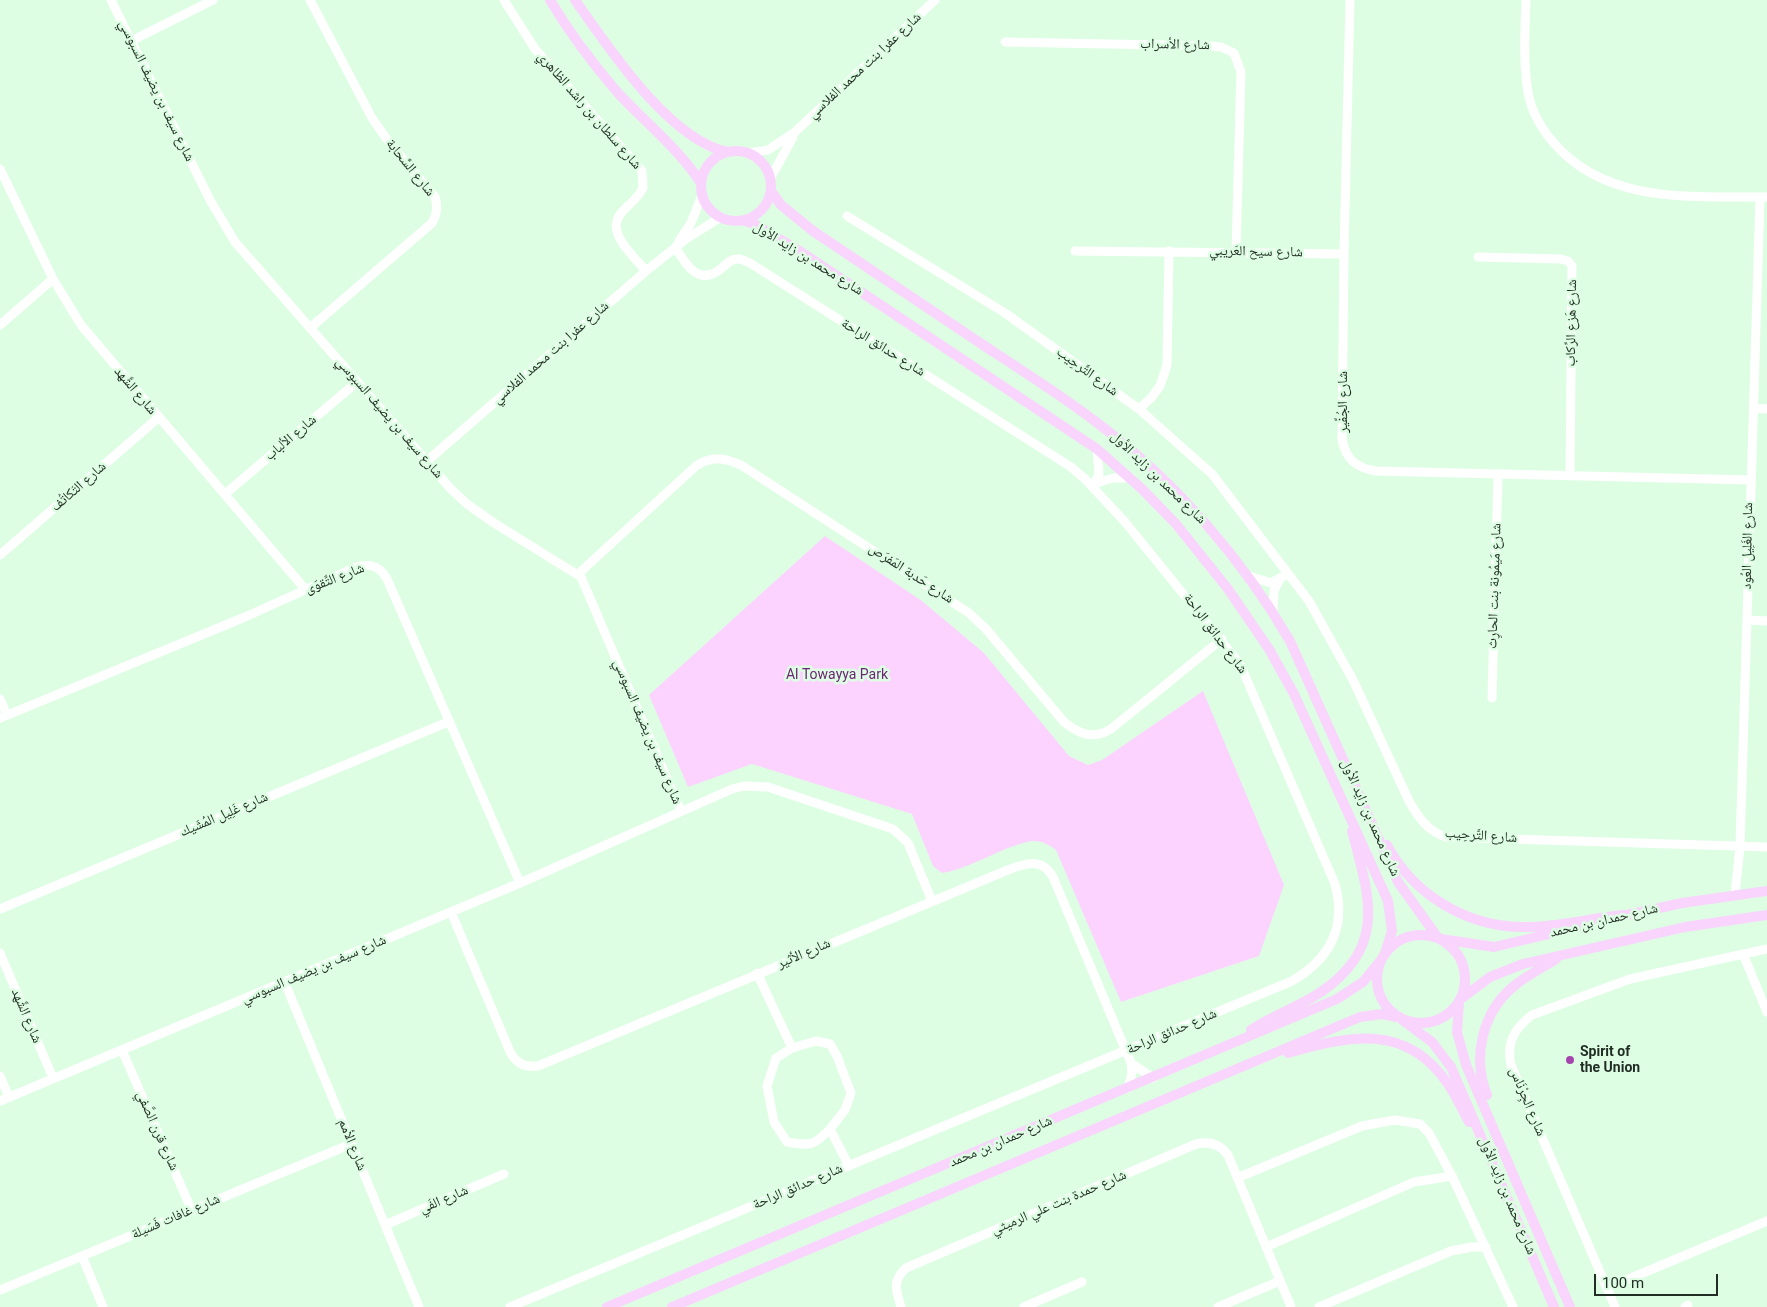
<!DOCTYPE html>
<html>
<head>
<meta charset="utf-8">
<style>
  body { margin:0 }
  #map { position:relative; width:1767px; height:1307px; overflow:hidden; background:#defee4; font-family:Roboto,sans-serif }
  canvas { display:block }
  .scale { position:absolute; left:1594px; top:1274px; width:124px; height:22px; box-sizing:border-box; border:2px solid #222e25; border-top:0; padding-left:6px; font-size:15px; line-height:18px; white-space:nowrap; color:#222e25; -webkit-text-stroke:4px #defee4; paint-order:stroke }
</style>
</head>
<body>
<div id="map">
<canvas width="1767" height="1307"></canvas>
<div class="scale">100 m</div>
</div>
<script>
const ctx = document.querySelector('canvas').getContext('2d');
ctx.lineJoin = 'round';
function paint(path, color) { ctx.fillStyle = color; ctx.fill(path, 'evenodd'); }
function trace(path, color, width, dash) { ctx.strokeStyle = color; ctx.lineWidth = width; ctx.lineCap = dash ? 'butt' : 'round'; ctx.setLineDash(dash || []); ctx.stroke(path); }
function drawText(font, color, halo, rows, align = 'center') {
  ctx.font = font + ' Roboto,"Noto Naskh Arabic",sans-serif'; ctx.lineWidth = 5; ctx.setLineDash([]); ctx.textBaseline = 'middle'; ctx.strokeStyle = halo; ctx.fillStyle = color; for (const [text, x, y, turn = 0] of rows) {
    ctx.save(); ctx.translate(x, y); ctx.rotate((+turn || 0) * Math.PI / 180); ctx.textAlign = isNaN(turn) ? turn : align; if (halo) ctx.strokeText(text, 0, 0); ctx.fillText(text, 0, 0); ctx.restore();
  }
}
paint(new Path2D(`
  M825,536L922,601L984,653L1069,756L1088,765L1102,760L1203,691L1284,885L1259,956L1121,1002L1056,850C1048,844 1038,839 1027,842C998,849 972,868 942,873L933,866L912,814L752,764L688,787L649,695Z`), '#fcd3ff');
trace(new Path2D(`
  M111,0L210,200L235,242L450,488L467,504L494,523L581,577L681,811
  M504,0L535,49L642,171L643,188C638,198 629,204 622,212C604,232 633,255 646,271
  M1350,0L1344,254L1342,440C1346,459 1356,468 1376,471L1750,480
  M1526,0C1525,30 1523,62 1528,92C1531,110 1541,128 1553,142C1606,205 1693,196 1767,197
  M131,41L213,0
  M1005,42L1211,46L1221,47L1234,53L1241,72L1236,252
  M748,153L768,150L795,132L935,0
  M0,169L53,279L81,325L305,589
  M770,179L793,137
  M847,216L1005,313L1139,409L1212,474L1309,601L1353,680L1409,801C1418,817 1427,831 1446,837L1767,847
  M679,241L691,223L702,195
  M1075,251L1344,254
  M1478,257L1561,259L1568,261L1572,266L1570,476
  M0,325L53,279
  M310,328L432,223C437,214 438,207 435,197L388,141L372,118L310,0
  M1754,408L1767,409
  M1139,409L1151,398L1160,386L1167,365L1169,251
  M427,461L646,271L686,239L721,217
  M1097,483L1113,478H1131
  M1093,486L1099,474L1097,449
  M225,494L357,382
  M0,555L158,418
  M578,574L696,466C713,455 724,458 741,465L969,613L986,629L1064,722C1079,734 1093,740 1111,729L1222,639
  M1246,575L1271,583L1287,574
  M1273,611L1274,591L1280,579
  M1747,620L1767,621
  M1492,698L1498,475
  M0,699L7,715
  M0,718L245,617L356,567C370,563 380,566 387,579L520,883
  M1735,895L1740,846L1760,197
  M0,909L448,722
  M451,912L511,1054C519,1065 525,1067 538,1066L1003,872C1022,865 1040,855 1053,877L1131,1063L1132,1073L1128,1088
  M0,953L53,1078
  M1743,954L1767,1012
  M757,973L792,1048L816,1041L830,1044L837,1056L851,1093L845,1110L830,1129L849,1166
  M285,983L419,1307
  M792,1048L776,1058L767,1086L774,1122L787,1142C810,1146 814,1146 830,1129
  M122,1050L192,1211
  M1131,1063L1153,1078
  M0,1076L9,1097
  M0,1101L520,883L732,789L744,786L768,787L893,829L908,843L932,901
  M1237,1178L1362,1126L1395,1120L1420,1124L1429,1133L1452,1176L1513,1307
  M385,1225L504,1174
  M1266,1247L1414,1182L1452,1176
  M82,1256L103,1307
  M1607,1288L1767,1221
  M0,1290L351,1144
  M510,1307L1292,981C1330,959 1347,928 1335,884L1240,664L1125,522L1085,479L1071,467L750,263C747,262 742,259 739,259C732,258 726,264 722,268C699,287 687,266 675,247
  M901,1307C896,1291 892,1280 906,1268L1196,1144C1209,1141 1220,1144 1228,1155L1291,1307
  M1024,1307L1082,1282
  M1218,1307L1280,1281
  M1319,1307L1451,1251L1472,1247H1486
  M1615,1307L1511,1065C1506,1043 1514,1029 1532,1015L1630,979L1767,949
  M1685,1307L1688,1305`), '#fff', 9);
trace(new Path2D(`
  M550,0C569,32 593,64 618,93C646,123 678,148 701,183
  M575,0C609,48 669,140 728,152
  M701 186a35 35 0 1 1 70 0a35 35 0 1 1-70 0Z
  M771,191L781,205L813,231C871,270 928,308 986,347C1026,373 1067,399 1104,428C1178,485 1243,560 1290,641L1398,882L1438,938
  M743,220L756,225L798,250L1097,449L1142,489L1176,524L1228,589L1269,649L1294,694L1388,901L1392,931L1384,956
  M1387,845C1413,894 1465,926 1521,927C1555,928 1590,918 1624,915
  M1618,917L1682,903L1767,891
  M1377 979a44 44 0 1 1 88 0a44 44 0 1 1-88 0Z
  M1441,939L1494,947L1587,925
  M1462,998L1490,977L1523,964L1685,927L1767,915
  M1459,1003L1457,1032L1466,1065L1570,1307
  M1401,1019L1432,1042L1451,1067L1554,1307
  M1251,1030C1273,1015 1299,1007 1321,992C1388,946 1369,896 1352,831
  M1288,1053C1349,1036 1406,1022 1448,1084C1456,1096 1462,1109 1469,1122
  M1487,1095C1472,1058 1482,1012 1514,986C1526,976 1542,968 1556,959
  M607,1307L1337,999L1363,982L1382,959
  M672,1307L1360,1017L1382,1014L1397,1017`), '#f9d4fc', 10);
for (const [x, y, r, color] of [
  [1570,1060,5,"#a445ae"]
]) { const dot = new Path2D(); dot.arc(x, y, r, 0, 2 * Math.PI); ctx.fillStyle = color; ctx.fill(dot); trace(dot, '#defee4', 2); }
drawText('14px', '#222e25', '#defee4', [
  ["شارع الأسراب",1175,45,1],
  ["شارع عفرا بنت محمد الفلاسي",865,66,-43],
  ["شارع سيف بن يضيف السبوسي",156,91,64],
  ["شارع سلطان بن راشد الظاهري",589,111,49],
  ["شارع السَّحابة",410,168,51],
  ["شارع سيح العَريبي",1256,252,1],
  ["شارع محمد بن زايد الأول",808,259,32],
  ["شارع هَزع الرِّكاب",1572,323,-89],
  ["شارع حدائق الراحة",883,348,32],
  ["شارع عفرا بنت محمد الفلاسي",551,353,-41],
  ["شارع التَّرحِيب",1087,372,36],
  ["شارع الشَّهد",135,391,50],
  ["شارع الجُفِّير",1343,402,-90],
  ["شارع سيف بن يضيف السبوسي",389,418,49],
  ["شارع الألباب",291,438,-40],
  ["شارع محمد بن زايد الأول",1158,478,44],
  ["شارع التَكاتُف",79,487,-41],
  ["شارع الغَلِيل العُود",1748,546,-89],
  ["شارع حَدبة المَفرَص",911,574,33],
  ["شارع التَّقوَى",335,579,-21],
  ["شارع مَيمُونة بنت الحارِث",1495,586,-88],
  ["شارع حدائق الراحة",1215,634,53],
  ["شارع سيف بن يضيف السبوسي",647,732,67],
  ["شارع غَلِيل المُشَيك",224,815,-23],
  ["شارع محمد بن زايد الأول",1370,818,66],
  ["شارع التَّرحِيب",1481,836,4],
  ["شارع حمدان بن محمد",1604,921,-13],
  ["شارع الأثير",804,954,-23],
  ["شارع سيف بن يضيف السبوسي",314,970,-23],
  ["شارع الشَّهد",26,1016,67],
  ["شارع حدائق الراحة",1172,1032,-23],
  ["شارع الجِرْنَاس",1527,1102,67],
  ["شارع قرن الصَّفي",157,1131,66],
  ["شارع حمدان بن محمد",1001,1142,-23],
  ["شارع الأمم",352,1145,68],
  ["شارع حدائق الراحة",798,1187,-23],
  ["شارع محمد بن زايد الأول",1507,1196,67],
  ["شارع الفَي",444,1200,-23],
  ["شارع حمدة بنت علي الرميثي",1059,1203,-23],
  ["شارع غافات فَسَيلة",176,1217,-23]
]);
drawText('14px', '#6c2574', '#defee4', [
  ["Al Towayya Park",837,675]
]);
drawText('bold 14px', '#222e25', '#defee4', [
  ["Spirit of",1580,1052],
  ["the Union",1580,1068]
], 'left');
</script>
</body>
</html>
